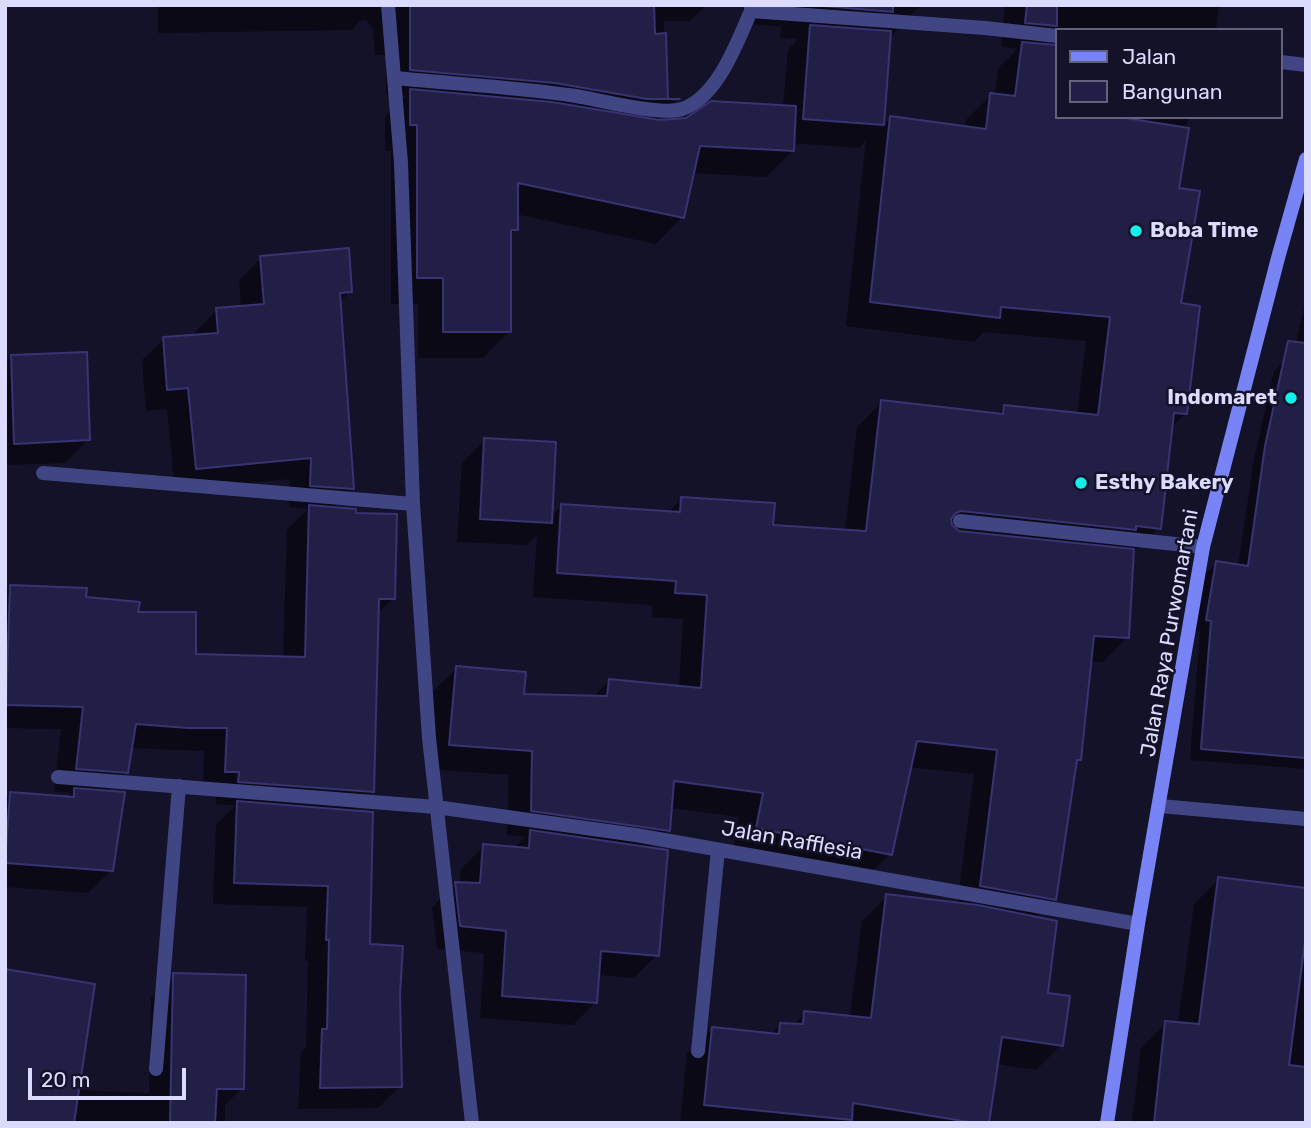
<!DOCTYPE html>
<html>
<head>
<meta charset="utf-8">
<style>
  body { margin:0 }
  #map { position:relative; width:1311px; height:1128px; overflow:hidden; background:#131228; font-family:Rubik,sans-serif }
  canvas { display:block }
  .frame { position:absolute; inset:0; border:7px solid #dbdbfd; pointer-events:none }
  .legend { position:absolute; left:1055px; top:28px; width:228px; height:91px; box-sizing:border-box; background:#131228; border:2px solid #63627d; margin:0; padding:9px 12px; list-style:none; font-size:21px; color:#dbdbfd }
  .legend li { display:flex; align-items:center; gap:14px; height:35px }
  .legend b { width:35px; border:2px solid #63627d }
  .scale { position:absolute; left:28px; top:1068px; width:158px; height:32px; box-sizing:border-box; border:4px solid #dbdbfd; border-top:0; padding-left:9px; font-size:21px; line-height:24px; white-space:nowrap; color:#dbdbfd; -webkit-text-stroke:5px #131228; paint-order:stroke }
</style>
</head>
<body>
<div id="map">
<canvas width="1311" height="1128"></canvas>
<div class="frame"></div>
<ul class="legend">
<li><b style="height:9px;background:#7884f6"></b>Jalan</li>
<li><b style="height:19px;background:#221f47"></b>Bangunan</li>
</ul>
<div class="scale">20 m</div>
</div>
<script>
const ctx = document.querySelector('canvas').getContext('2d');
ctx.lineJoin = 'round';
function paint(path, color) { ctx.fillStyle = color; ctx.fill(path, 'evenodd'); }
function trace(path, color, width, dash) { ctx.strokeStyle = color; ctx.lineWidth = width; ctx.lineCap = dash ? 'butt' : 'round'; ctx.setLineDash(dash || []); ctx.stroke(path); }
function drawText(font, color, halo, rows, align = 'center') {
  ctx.font = font + ' Rubik,sans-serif'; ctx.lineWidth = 5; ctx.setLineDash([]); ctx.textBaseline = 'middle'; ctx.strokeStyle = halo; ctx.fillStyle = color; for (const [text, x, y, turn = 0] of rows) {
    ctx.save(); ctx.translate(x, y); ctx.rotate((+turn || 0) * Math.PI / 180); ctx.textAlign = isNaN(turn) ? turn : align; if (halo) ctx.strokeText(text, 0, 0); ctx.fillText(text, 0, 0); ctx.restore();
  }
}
paint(new Path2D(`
  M158,5H706L690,21H664L666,100L676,101L656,121L660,122L783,107L788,50L798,39L780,38L781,27L742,23L744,5H921L889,38L882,126L891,118L965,128L966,120L991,95H995L998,68L1018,49L1001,47L1005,5H1219L1216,30H1057V117H1188L1177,189L1179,305L1185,413L1171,428L1159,528L1133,552L1127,637L1103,662L1090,661L1080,760L1075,765L1055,899L1035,919L1046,995L1061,1045L1036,1070L996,1064L987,1123H680L687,1054L712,1029L770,1035L781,1024L793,1025L805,1013L850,1018L862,921L887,896L957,905L974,774L909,767L890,854L865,879L732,852L739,817L670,808L668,830L649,849L657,955L634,978L597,975L596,1002L573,1025L480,1018L484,953L437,949L432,907L455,884H459L461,869L484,846L514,848L525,837L507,835L509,775L426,769L432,692L457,668L522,696L592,698L609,681L679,687L683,619L652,617V605L533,597L537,535L527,545L457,542L462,463L485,440L550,517L562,505L668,513L682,498L772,526L845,531L857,427L882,402L996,415L1005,407L1077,415L1086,341L984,332L974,342L846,326L866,140L859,148L793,143L792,151L766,177L692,173L682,217L656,244L516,214V230L509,236V331L483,358H418V304H391V151H385V117L406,96L386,94V55H375L373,29L366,20L360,21L352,30L158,33Z
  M261,258L351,291L339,303L353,489L333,509L393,598L377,614L372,792L352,812L368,945L399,994L400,1086L378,1108L298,1109L301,1052L306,1047L308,961H305L307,907L213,904L216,825L235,806L216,804V795L203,794L204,751L131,748L127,772L107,792L112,870L88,893L5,887V799L10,793L67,798L72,793L54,791L61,729L5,728V592L10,587L85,598L137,614L194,655L283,658L287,530L308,509L289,507L290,479L175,490L167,409L146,411L142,360L164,339L195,337V332L217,310L241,308L239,280Z
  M1306,298V769L1190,760L1200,632L1195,631L1205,574L1217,563L1238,566L1254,459L1274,371L1285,360L1292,361Z
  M11,357L88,440L65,463L5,465V363Z
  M1219,879L1306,890V1123H1132L1141,1048L1166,1023L1178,1024L1194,904Z
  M174,975L242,1088L225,1105V1123H5L77,1090L149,1093L151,998Z`), '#0007');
const building = new Path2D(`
  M410,5H654L655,34L666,33L668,99H680H647L555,83L410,70Z
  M812,5H893V12Z
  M1027,5H1057V26L1025,23Z
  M810,25L891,31L884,125L803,119Z
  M1022,42L1057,45V117H1119L1189,128L1179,188L1200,191L1181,303L1200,306L1187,414L1174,413L1161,529L1136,526V530L961,511L956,513L951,519L952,525L959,531L1134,549L1129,638L1094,636L1081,760H1077L1056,900L980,886L997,750L917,741L892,855L756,828L763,793L674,781L670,831L531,811L532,751L449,745L456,666L526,672L524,694L607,696L609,679L701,688L707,595L675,593L676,581L557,573L561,504L680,512L681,497L775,503L773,525L866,531L881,400L1003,414L1004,405L1098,415L1110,317L1001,307L1000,318L870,302L890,116L986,129L990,93L1015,96Z
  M410,89L552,102L660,120L686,118L711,101L796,106L794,151L700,146L684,218L518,183V230H511V332H443V278H417V125H410Z
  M349,248L352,292L340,293L354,489L310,486L311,458L196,469L188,388L167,390L163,337L218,333L216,308L264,304L260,256Z
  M1288,341L1306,343V758L1201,749L1211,621L1206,620L1216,561L1248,566L1265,446Z
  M87,352L90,440L14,444L11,355Z
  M484,438L556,442L552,523L480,519Z
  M309,505L356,509V513L397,514L395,599H379L374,792L238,782L239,772H225L227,728H188L136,724L128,773L76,769L83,707L6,705L10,585L87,588L86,597L140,602L138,612H196V654L305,657Z
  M74,788L125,792L113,871L5,863L10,792L74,797Z
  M237,801L373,812L370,944L403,946L400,994L402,1087L320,1088L322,1029H327L329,940H326L328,886L234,883Z
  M530,830L668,850L659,956L601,951L597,1003L502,996L506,931L460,926L455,882L480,883L483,844L529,848Z
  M1218,877L1306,888V933L1289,1065L1306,1067V1123H1154L1165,1021L1199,1024Z
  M886,894L978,905L1057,921L1048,993L1070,996L1063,1046L1002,1037L989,1123H975L853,1103L852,1120L704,1105L712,1027L779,1034L780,1023L803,1024L804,1011L871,1018Z
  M5,969L95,984L74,1123H5Z
  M173,973L246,975L244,1089H217L215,1123H170Z`);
paint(building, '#221f47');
trace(building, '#383372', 2);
trace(new Path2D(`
  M960,521L1203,547`), '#404683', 14);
trace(new Path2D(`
  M388,5L401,163L413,504L429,738L472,1123
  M751,5V11L985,28L1057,36
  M1281,62L1306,65
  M395,78C455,84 516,87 576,96C601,100 661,116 682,109C718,97 737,42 751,11
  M43,473L413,504
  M58,777L436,807L636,835L1138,924
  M1160,806L1306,819
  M698,1051L718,850
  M156,1069L179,786`), '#404683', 14);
trace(new Path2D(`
  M1107,1123L1138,924L1203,547L1278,258L1306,159`), '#7884f6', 14);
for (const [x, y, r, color] of [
  [1136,231,7,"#14efeb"],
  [1291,398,7,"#14efeb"],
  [1081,483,7,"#14efeb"]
]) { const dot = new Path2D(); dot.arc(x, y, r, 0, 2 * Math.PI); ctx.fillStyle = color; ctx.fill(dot); trace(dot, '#131228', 2.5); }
drawText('bold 21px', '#dbdbfd', '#131228', [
  ["Boba Time",1150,231],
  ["Indomaret",1277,398,"right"],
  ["Esthy Bakery",1095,483]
], 'left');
drawText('21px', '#dbdbfd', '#131228', [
  ["Jalan Raya Purwomartani",1170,633,-80],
  ["Jalan Rafflesia",792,841,10]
]);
</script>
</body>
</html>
